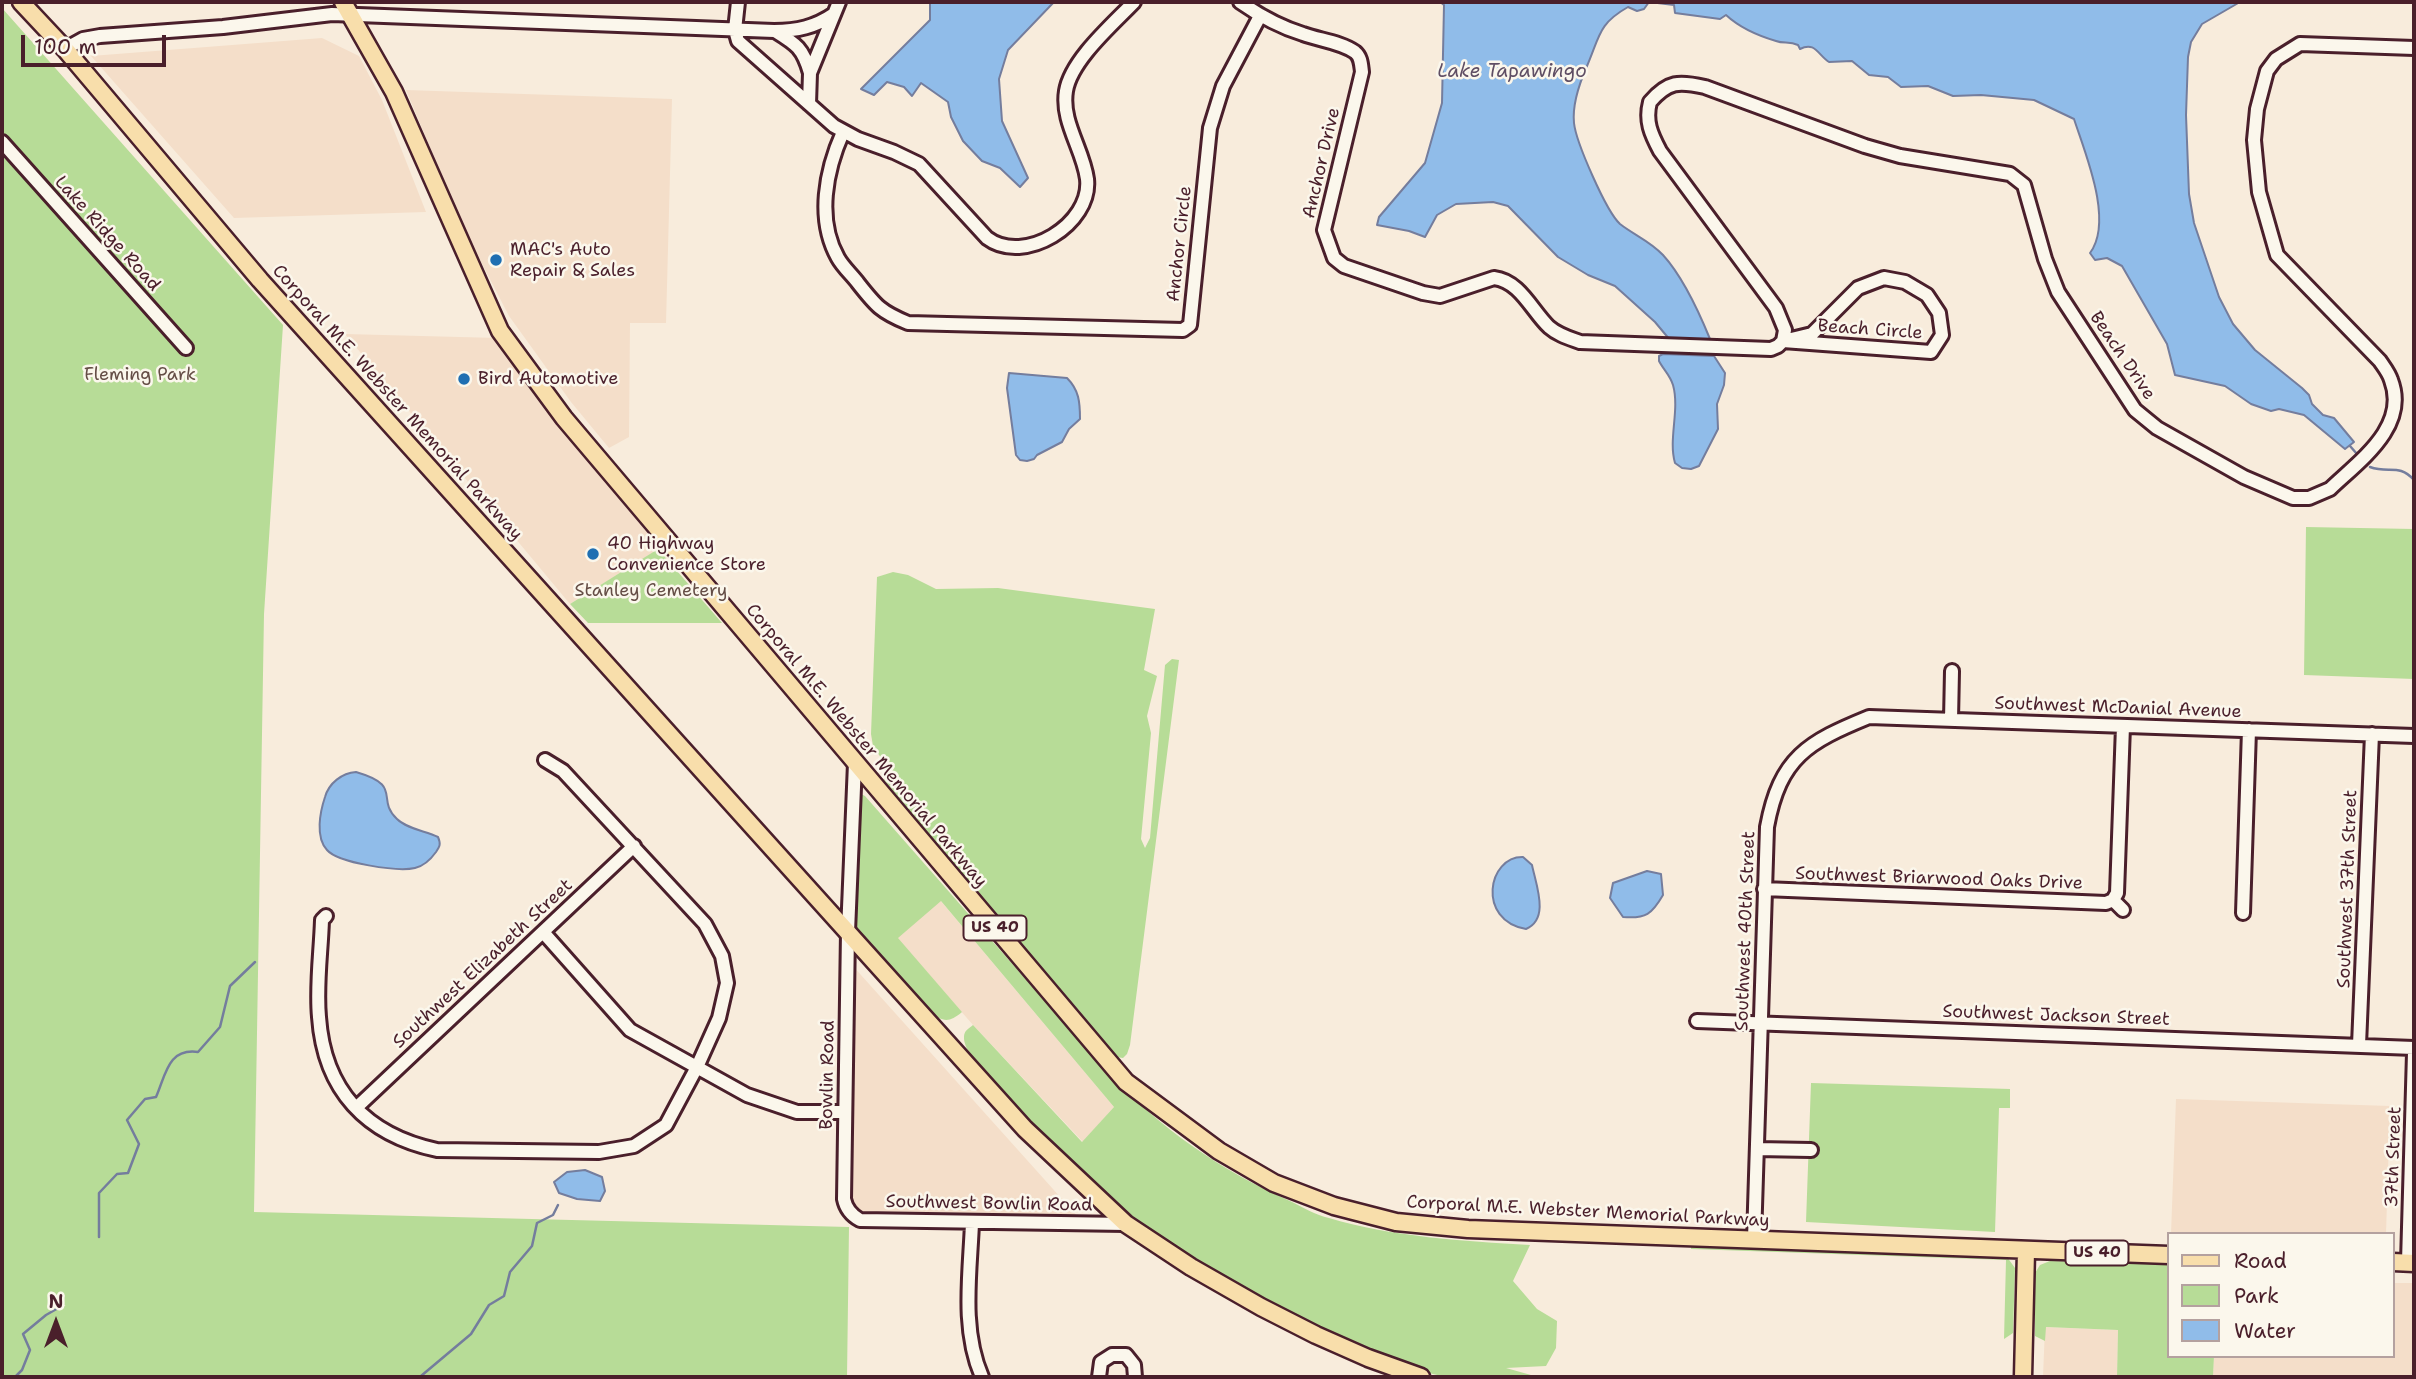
<!DOCTYPE html>
<html>
<head>
<meta charset="utf-8">
<style>
  body { margin:0 }
  #map { position:relative; width:2416px; height:1379px; overflow:hidden; background:#f8ecdc; font-family:"Shantell Sans",sans-serif }
  canvas { display:block }
  .frame { position:absolute; inset:0; border:4px solid #4a1f2b; pointer-events:none }
  .legend { position:absolute; left:2167px; top:1232px; width:228px; height:126px; box-sizing:border-box; background:#fbf7ec; border:2px solid #b4a19f; margin:0; padding:9px 12px; list-style:none; font-size:21px; color:#4a1f2b }
  .legend li { display:flex; align-items:center; gap:14px; height:35px }
  .legend b { width:35px; border:2px solid #b4a19f }
  .north { position:absolute; left:21px; top:1288px; width:70px; height:70px; -webkit-text-stroke:5px #fbf7ec; paint-order:stroke; rotate:0deg; font-size:19px; font-weight:700; line-height:28px; text-align:center; color:#4a1f2b }
  .north::after { content:''; display:block; margin:auto; width:24px; height:32px; background:#4a1f2b; clip-path:polygon(50% 0,100% 100%,50% 72%,0 100%) }
  .scale { position:absolute; left:21px; top:35px; width:145px; height:32px; box-sizing:border-box; border:4px solid #4a1f2b; border-top:0; padding-left:9px; font-size:21px; line-height:24px; white-space:nowrap; color:#4a1f2b; -webkit-text-stroke:5px #fbf7ec; paint-order:stroke }
</style>
</head>
<body>
<div id="map">
<canvas width="2416" height="1379"></canvas>
<div class="frame"></div>
<ul class="legend">
<li><b style="height:9px;background:#f8deab"></b>Road</li>
<li><b style="height:19px;background:#b7dc97"></b>Park</li>
<li><b style="height:19px;background:#90bce9"></b>Water</li>
</ul>
<div class="north">N</div>
<div class="scale">100 m</div>
</div>
<script>
const ctx = document.querySelector('canvas').getContext('2d');
ctx.lineJoin = 'round';
function paint(path, color) { ctx.fillStyle = color; ctx.fill(path, 'evenodd'); }
function trace(path, color, width, dash) { ctx.strokeStyle = color; ctx.lineWidth = width; ctx.lineCap = dash ? 'butt' : 'round'; ctx.setLineDash(dash || []); ctx.stroke(path); }
function drawText(font, color, halo, rows, align = 'center') {
  ctx.font = font + ' "Shantell Sans",sans-serif'; ctx.lineWidth = 5; ctx.setLineDash([]); ctx.textBaseline = 'middle'; ctx.strokeStyle = halo; ctx.fillStyle = color; for (const [text, x, y, turn = 0] of rows) {
    ctx.save(); ctx.translate(x, y); ctx.rotate((+turn || 0) * Math.PI / 180); ctx.textAlign = isNaN(turn) ? turn : align; if (halo) ctx.strokeText(text, 0, 0); ctx.fillText(text, 0, 0); ctx.restore();
  }
}
paint(new Path2D(`
  M322,38L359,56L382,100L426,212L234,218L91,56Z
  M406,90L672,99L666,323H630L629,437L609,448L571,402L509,316L465,231Z
  M345,334L498,338L589,461L662,547L570,604Z
  M940,900L1114,1107L1083,1142L973,1025L897,938Z
  M852,965L1079,1218L869,1214L856,1209L849,1196Z
  M2176,1099L2390,1106L2386,1234H2171Z
  M2393,1283H2414V1377H2213L2214,1356H2393Z
  M2045,1327L2118,1330L2117,1377H2043Z`), '#f4dec9');
paint(new Path2D(`
  M2,8L283,325L264,614L254,1212L849,1227L847,1377H2Z
  M2306,527L2414,529V679L2304,675Z
  M658,549L722,623H588L570,604Z
  M893,572L908,575L936,589L998,588L1155,609L1144,670L1157,676L1147,716L1151,733L1141,839L1145,848L1150,838L1165,665L1172,659L1179,660L1130,1045L1127,1054L1123,1058L1116,1057L884,780L890,771L873,746L871,734L877,577Z
  M861,794L865,796L1108,1073C1160,1128 1220,1170 1290,1201C1302,1207 1316,1215 1329,1218C1393,1237 1463,1241 1530,1245L1513,1281L1537,1309L1557,1321L1556,1348L1546,1366L1506,1368L1531,1375V1377C1506,1377 1469,1379 1446,1377C1411,1370 1374,1354 1341,1340C1282,1313 1225,1282 1170,1245C1136,1222 961,1073 964,1037C964,1031 968,1029 973,1025L1082,1142L1114,1107L941,901L898,938L962,1012C949,1023 943,1022 930,1012L859,934L853,921L858,796Z
  M1811,1083L2010,1089V1108H1999L1995,1232L1806,1222Z
  M1691,1246L2007,1257L2015,1268L2013,1333L2004,1339L2006,1260L1691,1249Z
  M2050,1261L2169,1264V1356H2214L2213,1377H2117L2118,1330L2046,1327L2045,1341L2035,1336V1273L2040,1265Z`), '#b7dc97');
const water = new Path2D(`
  M930,2H1054L1008,50L999,79L1002,121L1028,178L1020,187L1000,168L982,161L963,141L951,117L948,102L921,83L912,96L904,87L887,82L874,95L861,89L930,20Z
  M1440,2H2240L2202,24L2191,42L2188,57L2186,115L2189,194L2194,223L2219,297L2233,324L2255,350L2302,388L2309,395L2312,404L2323,415L2334,418L2354,442L2345,449L2304,415L2279,409L2271,411L2251,404L2225,386L2175,375L2167,344L2122,266L2107,258L2095,260L2090,253C2114,221 2085,153 2074,119L2034,100L1981,95L1953,96L1928,86L1901,87L1888,77L1869,75L1852,61L1829,62C1818,55 1815,41 1800,49L1798,45C1789,41 1784,44 1776,41C1759,36 1739,27 1726,15L1720,19L1675,13L1674,5L1649,2L1644,9L1637,11L1628,7C1598,24 1600,36 1587,66C1580,82 1572,104 1574,123C1576,142 1606,211 1620,224C1634,235 1650,241 1663,255C1683,277 1699,312 1710,339L1703,342L1670,340L1655,322L1615,286L1588,275L1558,257L1508,206L1493,202L1456,204L1437,215L1425,237L1409,231L1377,225L1379,217L1425,163L1442,103L1444,5Z
  M1663,354L1714,356L1725,373L1724,385L1717,404L1718,429L1699,466L1691,469L1682,468L1675,463C1668,439 1680,410 1673,385C1670,375 1663,369 1659,361V356Z
  M1009,373L1067,378C1079,390 1080,402 1080,419L1069,429L1062,442L1037,455L1034,459L1027,461L1020,460L1016,455L1007,388Z
  M356,772C404,786 375,798 397,819C407,829 426,831 438,837C441,844 440,846 436,852C431,859 424,866 415,868C398,872 338,863 327,850C315,837 320,812 325,797C329,783 342,773 356,772Z
  M1523,857L1532,865C1536,885 1550,919 1526,929C1476,920 1488,856 1523,857Z
  M1647,871L1661,874L1663,895C1652,914 1646,919 1623,917L1610,898L1613,883Z
  M585,1170L602,1177L605,1191L600,1201L577,1199L559,1193L554,1182L567,1172Z`);
paint(water, '#90bce9');
trace(water, '#747d9d', 2);
trace(new Path2D(`
  M2350,446L2357,454
  M2370,467C2389,474 2399,463 2414,480
  M99,1237V1193L117,1174L128,1173L139,1144L127,1120L145,1099L156,1097C166,1074 168,1048 198,1052L220,1027L230,986L255,962
  M421,1376L471,1334L489,1305L504,1296L510,1272L532,1246L537,1223L553,1215L558,1205
  M15,1377L22,1370L30,1350L23,1334L46,1315L60,1307`), '#747d9d', 2.5);
const minor = new Path2D(`
  M738,2L735,30L738,41L834,126L858,139L894,152L919,164L987,238C1024,266 1092,224 1087,179C1083,149 1061,122 1066,91C1071,60 1113,24 1134,2
  M1240,2C1260,16 1280,27 1303,34C1319,40 1341,42 1355,52C1361,57 1361,64 1362,72L1324,230L1334,258L1344,266L1423,293L1440,296L1494,278C1520,281 1532,311 1549,327C1558,335 1569,338 1580,342L1771,349L1778,346L1783,341L1812,334L1858,288L1884,278L1905,282L1927,295L1939,313L1942,335L1931,352L1783,341
  M775,31C796,44 803,48 810,73
  M65,49L83,39L100,36L223,27L332,14L774,31C797,31 815,27 834,14
  M809,104L810,73L839,2
  M843,132C826,170 816,219 838,258C843,267 852,275 858,283C876,306 881,312 908,323L1183,330L1190,325L1210,128L1223,86L1260,16
  M2,142L186,348
  M1783,341L1785,330L1776,308L1660,151C1651,134 1645,121 1650,102C1668,81 1679,81 1705,87L1865,146L1900,156L2010,174L2024,185L2045,259L2058,292L2135,410L2157,428L2244,477L2293,498H2309L2330,489C2359,461 2409,427 2391,380C2389,373 2384,367 2380,361L2277,255L2259,192L2254,140L2257,109L2267,71L2276,59L2300,44L2414,48
  M1951,720L1952,671
  M855,763L848,932L844,1199C846,1209 851,1215 860,1220L1126,1224
  M1764,889L2106,903L2113,900L2117,893L2123,726
  M2113,900L2123,910
  M2243,913L2249,730
  M326,916L322,920C321,952 316,985 319,1017C324,1090 366,1135 437,1150L599,1152L634,1146L666,1125L697,1067L719,1018L727,983L722,956L705,924L563,771L545,760
  M543,932L630,1030L747,1095L797,1112H845
  M1697,1021L2414,1048
  M2359,1045L2372,734
  M356,1108L634,846
  M1757,1149L1811,1150
  M972,1223C970,1274 961,1329 982,1377
  M1754,1239L1767,827C1780,757 1808,742 1869,717L2414,736
  M2408,1262L2414,1053
  M1099,1377L1101,1362L1112,1355H1126L1134,1365L1135,1377`);
const major = new Path2D(`
  M21,2L65,49L260,280L1025,1129L1126,1224L1191,1267L1261,1307L1316,1335L1368,1358L1421,1377
  M343,2L394,92L500,331L564,418L1126,1082L1219,1151L1274,1183L1334,1206L1396,1222L1468,1229L2169,1255
  M2393,1262L2414,1263
  M2023,1377L2026,1251`);
trace(minor, '#4a1f2b', 18);
trace(major, '#4a1f2b', 21);
trace(minor, '#fbf7ec', 12);
trace(major, '#f8deab', 16);
for (const [x, y, r, color] of [
  [496,260,7,"#1f6fb2"],
  [464,379,7,"#1f6fb2"],
  [593,554,7,"#1f6fb2"]
]) { const dot = new Path2D(); dot.arc(x, y, r, 0, 2 * Math.PI); ctx.fillStyle = color; ctx.fill(dot); trace(dot, '#fbf7ec', 2.5); }
for (const [x, y, w] of [
  [995,928,63],
  [2097,1253,63]
]) { const box = new Path2D(); box.roundRect(x - w / 2, y - 12.5, w, 25, 5); ctx.fillStyle = '#fbf7ec'; ctx.fill(box); trace(box, '#4a1f2b', 2); }
drawText('bold 16px', '#4a1f2b', null, [
  ["US 40",995,928],
  ["US 40",2097,1253]
]);
drawText('18px', '#4a1f2b', '#fbf7ec', [
  ["Anchor Drive",1322,163,-77],
  ["Lake Ridge Road",107,234,48],
  ["Anchor Circle",1180,244,-84],
  ["Beach Circle",1870,330,4],
  ["Beach Drive",2122,356,56],
  ["Corporal M.E. Webster Memorial Parkway",397,403,48],
  ["Southwest McDanial Avenue",2118,708,2],
  ["Corporal M.E. Webster Memorial Parkway",866,746,50],
  ["Southwest Briarwood Oaks Drive",1939,879,2],
  ["Southwest 37th Street",2348,889,-88],
  ["Southwest 40th Street",1746,931,-88],
  ["Southwest Elizabeth Street",483,964,-43],
  ["Southwest Jackson Street",2056,1016,2],
  ["Bowlin Road",828,1075,-89],
  ["37th Street",2394,1157,-88],
  ["Southwest Bowlin Road",989,1204,1],
  ["Corporal M.E. Webster Memorial Parkway",1588,1212,3]
]);
drawText('18px', '#4a1f2b', '#fbf7ec', [
  ["MAC's Auto",510,250],
  ["Repair & Sales",510,271],
  ["Bird Automotive",478,379],
  ["40 Highway",607,544],
  ["Convenience Store",607,565]
], 'left');
drawText('18px', '#654e46', '#fbf7ec', [
  ["Fleming Park",140,375],
  ["Stanley Cemetery",651,591]
]);
drawText('italic 19px', '#5f4e64', '#fbf7ec', [
  ["Lake Tapawingo",1512,72]
]);
</script>
</body>
</html>
